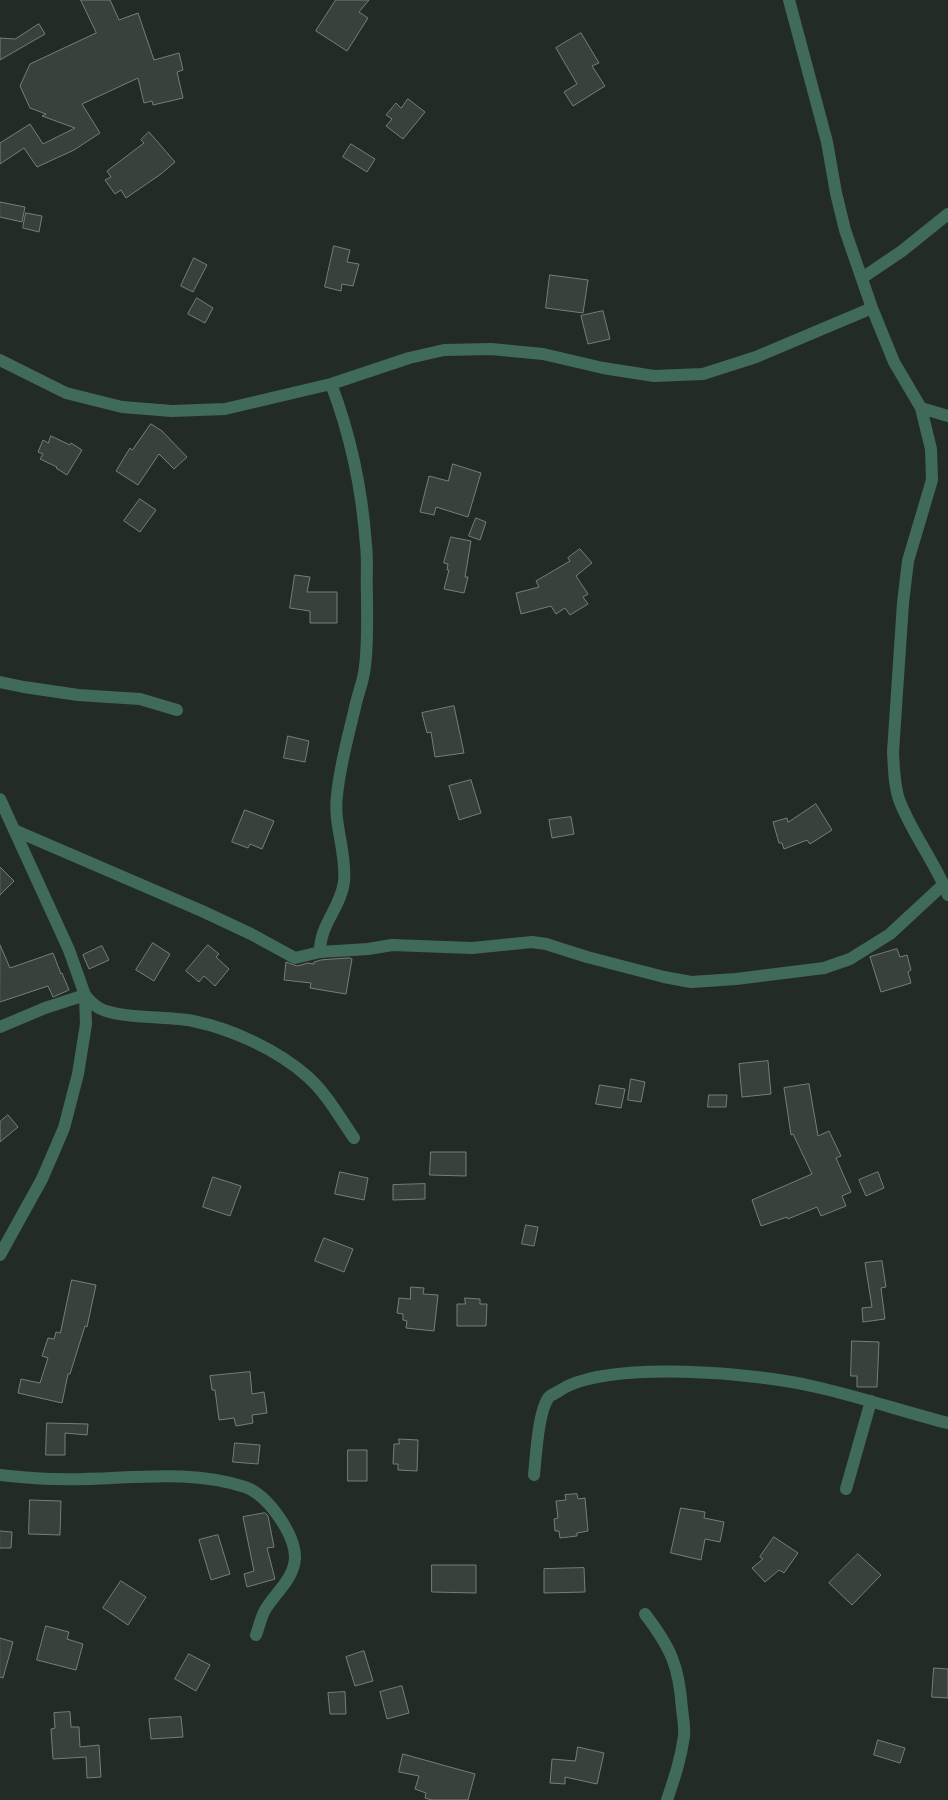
<!DOCTYPE html>
<html>
<head>
<meta charset="utf-8">
<style>
  body { margin:0 }
  canvas { display:block; background:#232b27 }
</style>
</head>
<body>
<canvas width="948" height="1800"></canvas>
<script>
const ctx = document.querySelector('canvas').getContext('2d');
ctx.lineJoin = 'round';
function paint(path, color) { ctx.fillStyle = color; ctx.fill(path, 'evenodd'); }
function trace(path, color, width, dash) { ctx.strokeStyle = color; ctx.lineWidth = width; ctx.lineCap = dash ? 'butt' : 'round'; ctx.setLineDash(dash || []); ctx.stroke(path); }
const building = new Path2D(`
  M81,0H110L119,20L138,13L154,60L179,53L183,70L177,72L183,98L153,105L152,101L144,103L138,78L82,104L100,133L74,150L37,167L24,148L0,164V143L30,124L43,144L75,128L42,116L46,114L30,108L20,86L30,64L96,33Z
  M336,0H369L359,12L368,18L347,51L316,31Z
  M39,24L45,34L0,60V38L15,39Z
  M581,33L599,63L592,66L605,86L573,106L564,92L577,84L556,48Z
  M408,99L425,112L403,139L386,126L392,119L386,115L396,103L401,108Z
  M149,132L175,162L161,174L126,198L121,190L115,194L105,180L111,177L107,171L144,143L141,140Z
  M351,144L375,159L367,172L343,157Z
  M0,202L25,207L22,222L0,217Z
  M26,213L42,216L39,232L23,228Z
  M334,246L350,250L347,262L359,264L353,286L342,284L341,291L325,287Z
  M194,258L207,265L193,292L181,286Z
  M550,275L588,280L583,313L546,308Z
  M197,298L213,308L205,323L188,314Z
  M603,311L610,339L588,344L581,316Z
  M151,424L162,431L187,457L174,469L159,454L138,485L116,471L130,448L132,450Z
  M51,436L70,445L71,443L82,450L67,475L56,468L57,467L40,459L43,454L38,452L43,440L48,443Z
  M453,464L481,473L468,517L436,507L434,515L420,512L429,476L448,481Z
  M140,499L156,510L140,532L124,521Z
  M476,518L486,522L480,540L469,536Z
  M451,537L471,541L465,577H468L464,593L444,589L449,570H447L448,564L444,563Z
  M580,549L592,563L576,576L588,594L583,597L588,604L570,615L565,608L556,614L551,606L521,614L516,593L539,587L536,581L570,561L568,558Z
  M295,575L310,577L307,592H337V623H310V611L290,608Z
  M454,706L464,753L435,757L431,732L427,733L422,713Z
  M288,736L309,741L305,762L284,758Z
  M471,780L481,813L459,820L449,786Z
  M816,804L832,830L810,844L807,840L784,849L782,843H779L773,822L787,818L788,822Z
  M245,810L274,821L262,849L250,844L248,848L232,842Z
  M571,817L574,834L552,838L549,820Z
  M0,867L14,881L0,895Z
  M153,943L170,954L154,981L136,970Z
  M0,945L10,968L53,953L61,974L62,973L69,990L53,997L48,986L0,1002Z
  M208,945L219,954L216,957L229,969L215,986L204,976L199,982L186,971Z
  M102,946L109,960L89,969L83,955Z
  M897,949L900,957L907,955L911,970L908,972L911,983L881,992L870,957Z
  M350,958L352,959L346,994L310,988L311,983L284,980L286,962L297,966L308,963L314,964V962L321,960Z
  M768,1061L771,1094L742,1097L739,1064Z
  M631,1079L645,1082L641,1102L628,1100Z
  M809,1084L818,1136L829,1131L841,1156L836,1158L851,1192L842,1196L846,1206L821,1216L817,1207L788,1219L787,1217L761,1226L752,1200L812,1174L793,1134L791,1135L784,1088Z
  M600,1085L625,1089L621,1108L596,1104Z
  M709,1095H727L726,1107H708Z
  M8,1115L18,1127L0,1142V1122Z
  M431,1152H466V1176L430,1175Z
  M340,1172L368,1178L364,1200L335,1194Z
  M878,1172L884,1188L866,1196L859,1180Z
  M213,1177L241,1186L230,1216L203,1207Z
  M425,1184V1199L393,1200V1185Z
  M526,1225L538,1227L534,1246L522,1244Z
  M324,1238L353,1249L344,1272L315,1261Z
  M882,1261L886,1287L881,1288L885,1319L863,1322L862,1308L872,1307L865,1263Z
  M72,1280L96,1285L87,1327L85,1326L70,1374H68L62,1403L18,1393L21,1379L40,1383L48,1358L42,1356L48,1338L54,1339L56,1332L60,1333Z
  M411,1287L424,1288L423,1294L438,1295L434,1331L406,1328L407,1321L403,1320V1314L397,1313L399,1298L410,1299Z
  M465,1298L480,1299V1304H487L486,1326H457V1304H465Z
  M852,1341L879,1342L877,1387H857V1376H851Z
  M250,1372L252,1394L264,1392L267,1413L252,1415L253,1423L236,1426L234,1418L219,1420L215,1390H212L210,1376Z
  M47,1423L88,1424L87,1435L65,1433V1455H46Z
  M399,1439L418,1440L417,1471L398,1470V1464H393L394,1444H399Z
  M235,1443L260,1445L258,1464L233,1462Z
  M348,1450H367V1481H348Z
  M577,1494L578,1499L585,1498L588,1531L577,1533V1536L560,1538L559,1531H555L554,1519L558,1518L556,1501L566,1500L565,1495Z
  M30,1500L61,1501L60,1535L29,1534Z
  M681,1508L705,1512L704,1518L724,1522L720,1542L705,1539L701,1560L671,1553Z
  M265,1513L268,1516L274,1547L267,1548L275,1579L247,1587L244,1574L254,1571L243,1517Z
  M0,1531L12,1532L11,1548H0Z
  M218,1535L230,1574L211,1580L199,1540Z
  M774,1537L798,1553L784,1573L779,1570L765,1582L752,1568L763,1559L760,1557Z
  M858,1554L881,1575L852,1605L829,1583Z
  M432,1565H476V1593L432,1592Z
  M584,1568L585,1592L544,1593V1569Z
  M121,1581L146,1597L128,1625L103,1608Z
  M46,1626L69,1632L67,1639L83,1644L76,1670L37,1660Z
  M0,1638L13,1642L3,1678L0,1677Z
  M364,1651L373,1681L355,1686L346,1657Z
  M189,1654L210,1665L196,1691L175,1679Z
  M934,1668L948,1669V1698L932,1697Z
  M402,1686L409,1713L387,1719L380,1692Z
  M345,1692L346,1714H330L328,1693Z
  M70,1712L71,1727H79L80,1747L99,1745L101,1777L87,1778L86,1757L53,1759L51,1729L55,1728L54,1713Z
  M181,1717L183,1737L151,1739L149,1719Z
  M878,1740L905,1748L900,1763L874,1755Z
  M578,1747L604,1753L597,1784L565,1777V1784L550,1783L552,1759L575,1761Z
  M403,1754L475,1774L468,1800H432L425,1798L426,1793L415,1789L419,1776L399,1772Z`);
paint(building, '#39413d');
trace(building, '#757e79', 1);
trace(new Path2D(`
  M789,0L827,142L836,193L845,230L872,308L894,362L921,408L931,449L932,480L908,561L903,603L893,752C894,768 894,787 900,802C913,835 935,862 948,895
  M862,278L902,251L948,214
  M0,360L66,393L122,407L172,411L225,409L331,384L409,358L444,350L491,349L543,354L603,368L654,376L703,374L756,357L872,308
  M921,408L948,416
  M0,682L24,687L78,695L140,699L177,710
  M0,799L69,950L85,995L86,1024L78,1074L64,1128L42,1179L0,1255
  M14,830L202,911L251,934L295,958L320,952L368,949L392,945L472,948L532,942L546,944L587,957L664,977L691,982L736,979L824,968L850,959L890,934L944,884
  M320,952C319,926 341,907 344,882C347,853 333,824 337,795C340,764 349,734 356,703C359,691 364,679 365,666C368,643 367,618 367,595C366,578 368,562 366,545C362,490 351,436 331,384
  M0,1027L45,1008L85,995C89,1000 94,1005 99,1008C119,1019 168,1016 193,1021C232,1029 278,1050 308,1077C327,1094 340,1118 354,1138
  M0,1475C19,1477 38,1479 57,1479C118,1481 185,1467 245,1487C268,1495 295,1534 295,1558C294,1579 275,1593 265,1610C261,1617 259,1627 256,1635
  M534,1475C536,1457 538,1411 549,1397C551,1395 556,1393 559,1391C606,1359 760,1373 816,1387C861,1397 904,1412 948,1423
  M846,1489L871,1401
  M645,1614C671,1648 679,1666 682,1709C683,1718 685,1728 684,1736C681,1759 674,1779 667,1800`), '#406b59', 12);
</script>
</body>
</html>
